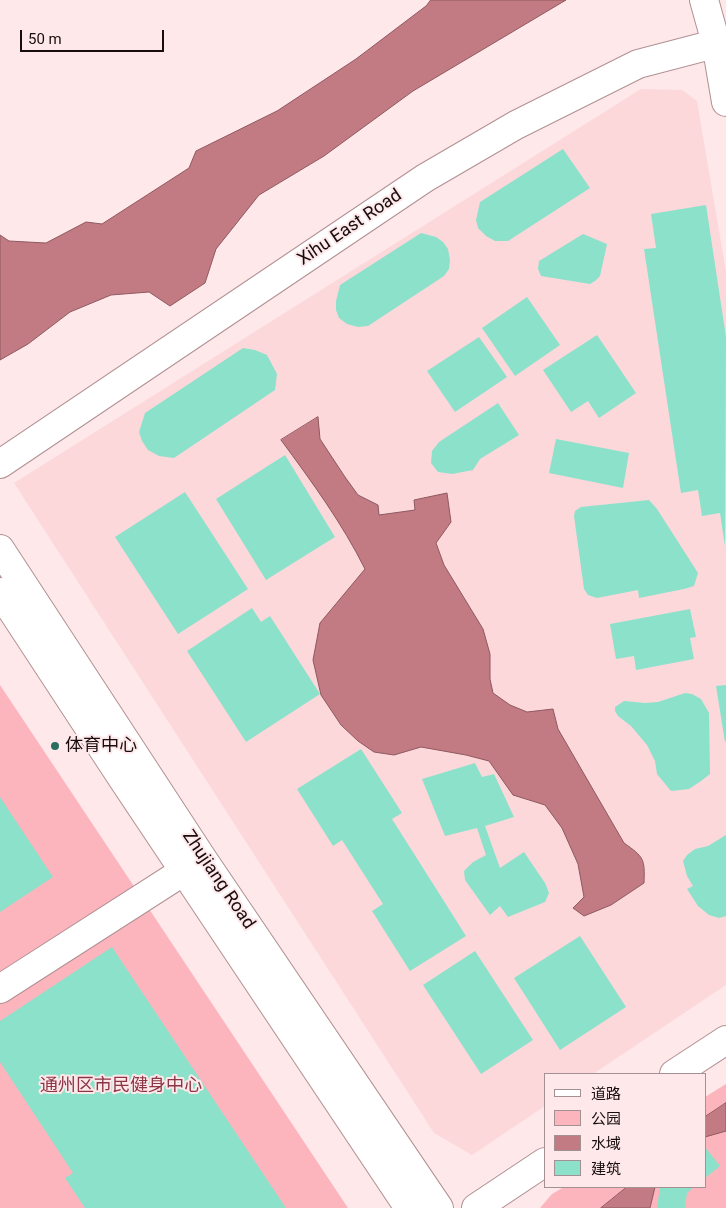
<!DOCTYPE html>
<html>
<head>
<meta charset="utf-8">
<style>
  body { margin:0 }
  #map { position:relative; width:726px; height:1208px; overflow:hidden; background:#fee8ea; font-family:Roboto,"Noto Sans SC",sans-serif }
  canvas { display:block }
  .legend { position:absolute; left:544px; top:1073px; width:162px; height:115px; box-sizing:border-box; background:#fee8ea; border:1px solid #a29092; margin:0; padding:6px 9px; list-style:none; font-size:15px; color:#180d0e }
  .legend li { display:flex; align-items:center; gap:10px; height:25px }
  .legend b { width:25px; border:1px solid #a29092 }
  .scale { position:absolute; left:20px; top:30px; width:144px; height:22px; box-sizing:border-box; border:2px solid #180d0e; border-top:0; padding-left:6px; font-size:15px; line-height:18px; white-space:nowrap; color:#180d0e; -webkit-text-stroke:4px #fee8ea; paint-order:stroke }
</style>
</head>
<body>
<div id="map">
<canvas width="726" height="1208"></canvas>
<ul class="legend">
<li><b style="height:6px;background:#fff"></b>道路</li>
<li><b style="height:14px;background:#fcb5bd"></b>公园</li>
<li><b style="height:14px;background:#c27a83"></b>水域</li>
<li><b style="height:14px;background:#8ce1cb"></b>建筑</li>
</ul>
<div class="scale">50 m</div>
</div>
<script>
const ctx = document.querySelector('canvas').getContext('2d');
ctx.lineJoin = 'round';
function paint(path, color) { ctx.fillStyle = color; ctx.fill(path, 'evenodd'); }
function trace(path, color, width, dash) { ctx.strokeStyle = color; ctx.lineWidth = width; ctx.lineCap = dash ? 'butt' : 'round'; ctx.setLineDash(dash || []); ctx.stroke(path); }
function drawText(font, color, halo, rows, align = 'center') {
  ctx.font = font + ' Roboto,"Noto Sans SC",sans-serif'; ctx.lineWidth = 4; ctx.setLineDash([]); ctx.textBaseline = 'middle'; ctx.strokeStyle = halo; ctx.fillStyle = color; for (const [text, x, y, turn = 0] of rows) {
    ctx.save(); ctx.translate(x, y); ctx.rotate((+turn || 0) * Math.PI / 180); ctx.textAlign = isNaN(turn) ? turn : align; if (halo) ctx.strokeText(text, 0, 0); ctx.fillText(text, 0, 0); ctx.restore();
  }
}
paint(new Path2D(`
  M641,89L682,90L697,101L726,272V985L593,1074H545V1106L472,1155L434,1133L14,483Z`), '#fcd8db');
paint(new Path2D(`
  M0,685L348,1208H0Z
  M726,1084V1208H540L552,1194L564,1187H705V1097Z`), '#fcb5bd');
const water = new Path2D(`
  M431,0H566L413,91L324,156L259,195L216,249L205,283L170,306L149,292L111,295L70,312L28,344L0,360V235L9,241L46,243L86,222L102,224L189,168L196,151L277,111L356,59L426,6Z
  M318,417L320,439L345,477L358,495L378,505L379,515L415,510L414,500L447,493L451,522L436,543L444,565L483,629L490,654V679L493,693L510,705L527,712L553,709L558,729L624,843C644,857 645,859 644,883L611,905L584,916L573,908L584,897L578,864L562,828L545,805L513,795L489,761L466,755L421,747L394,755L374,752L358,741L341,725L321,695L313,660L320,623L365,569C342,523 312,482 281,440Z
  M726,1103V1131L705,1137V1117Z
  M627,1187H655L650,1208H601Z`);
paint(water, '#c27a83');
trace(water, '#8f5960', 1);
paint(new Path2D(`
  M563,149L590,188L508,241H495L486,236L478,228L476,220L480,202Z
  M706,205L726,337L725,546L720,513L702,516L698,490L681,493L644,249L656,248L651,214Z
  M421,233L436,237L443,242L448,249L450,260L449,269L444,276L368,326L358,327L347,324L339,318L336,310V301L340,285Z
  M583,234L607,244L600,276L595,281L590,284L541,276L538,269L539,261Z
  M527,297L560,345L515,376L482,328Z
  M597,335L636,393L599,418L588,401L571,412L543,370Z
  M479,337L507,377L455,412L427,371Z
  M243,348L255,350L267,355L277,374L275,390L174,458L159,456L148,450L142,441L139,432L145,413Z
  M498,403L519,435L480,459L473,470L452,474L438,472L431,463L432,451L439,442Z
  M556,439L629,453L623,488L549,473Z
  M285,455L335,537L266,580L216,499Z
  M185,492L248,589L178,634L115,537Z
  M649,500L657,509L698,573L694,586L684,589L639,598L638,590L597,598L588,595L584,589L574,516L575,511L581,507Z
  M252,608L261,622L270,616L320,694L246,742L187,651Z
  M690,609L696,637L690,638L694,659L636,670L634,656L616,659L610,624Z
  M726,685V741L725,742L716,686Z
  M685,693L692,694L701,699L709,713L710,774L701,781L689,789L671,791L657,774L655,761L647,745L631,726L618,716L615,711V707L624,701L645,703L658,702Z
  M361,749L402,813L392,819L466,936L410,971L372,911L383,904L342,840L333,846L297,789Z
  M475,763L482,777L494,774L514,817L485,826L500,868L524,852L545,883L549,893L545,902L508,917L500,906L490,915L465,880L464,871L473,862L486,855L477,828L445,836L422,779Z
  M0,797L53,877L0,912Z
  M726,835V916L719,918L709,915L698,906L687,889L693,886L687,876L683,861L687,855L695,849L708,846Z
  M580,936L626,1007L560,1050L514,978Z
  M112,947L286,1208H85L65,1178L73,1173L0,1062V1021Z
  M475,951L533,1040L481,1074L423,985Z
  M705,1147L720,1166L705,1178Z
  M660,1187H694L687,1193L685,1208H657Z`), '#8ce1cb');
const minor = new Path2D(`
  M704,0L716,43L726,102
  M0,464L425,178L516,125L638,64L726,41
  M0,549L202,858L439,1208
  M0,592L122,778L409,1208
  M0,989L184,871
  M674,1074L726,1040
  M476,1208L545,1162`);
trace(minor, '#b19093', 30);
trace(minor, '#fff', 28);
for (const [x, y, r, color] of [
  [55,746,5,"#2b6e5e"]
]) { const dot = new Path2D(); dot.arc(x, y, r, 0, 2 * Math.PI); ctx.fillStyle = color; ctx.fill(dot); trace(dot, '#fee8ea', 2); }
drawText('18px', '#180d0e', '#fee8ea', [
  ["Xihu East Road",350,228,-34],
  ["Zhujiang Road",218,880,56]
]);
drawText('18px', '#180d0e', '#fee8ea', [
  ["体育中心",65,746]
], 'left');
drawText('18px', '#8c3544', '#fee8ea', [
  ["通州区市民健身中心",121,1086]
]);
</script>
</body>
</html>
